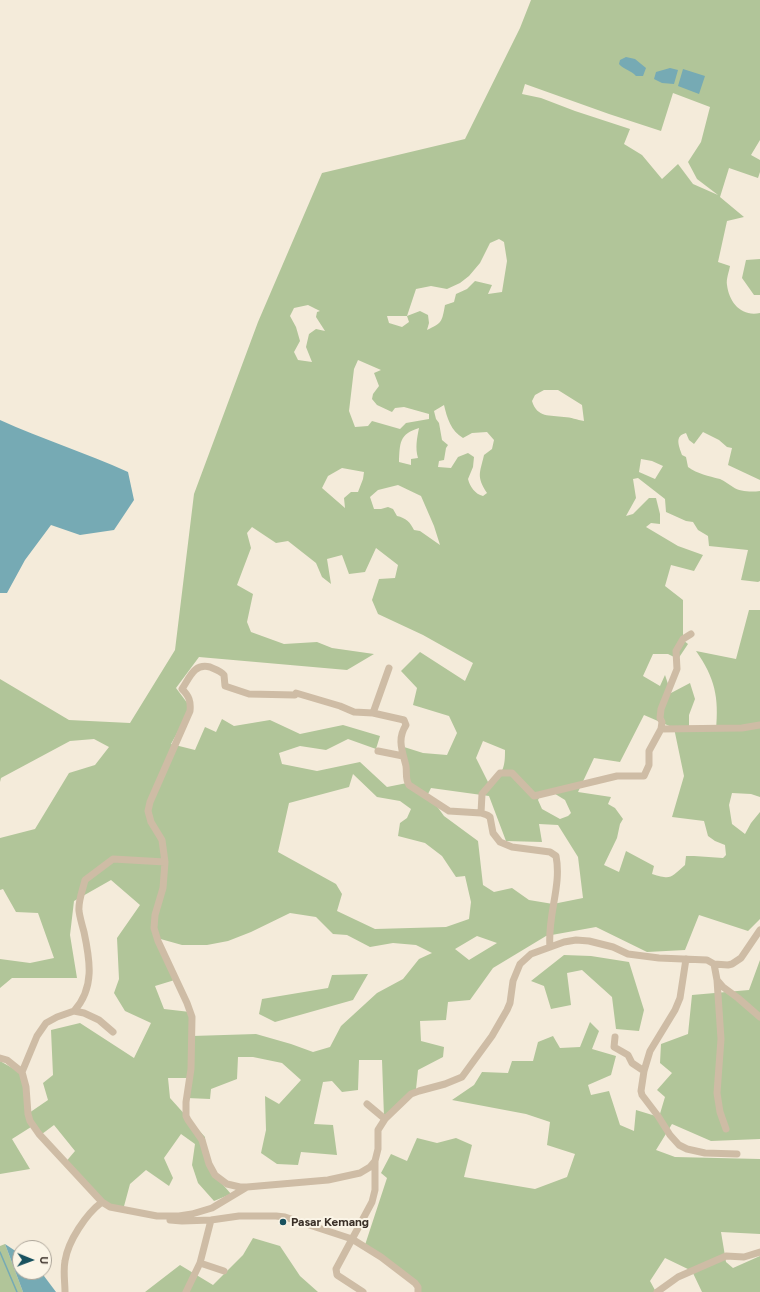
<!DOCTYPE html>
<html>
<head>
<meta charset="utf-8">
<style>
  body { margin:0 }
  #map { position:relative; width:760px; height:1292px; overflow:hidden; background:#f4ebda; font-family:Figtree,sans-serif }
  canvas { display:block }
  .north { position:absolute; left:12px; top:1240px; width:40px; height:40px; box-sizing:border-box; background:#fbf5e7; border:1px solid #ada69a; border-radius:50%; rotate:91deg; font-size:11px; font-weight:700; line-height:16px; text-align:center; color:#392f27 }
  .north::after { content:''; display:block; margin:auto; width:14px; height:18px; background:#18515e; clip-path:polygon(50% 0,100% 100%,50% 72%,0 100%) }
</style>
</head>
<body>
<div id="map">
<canvas width="760" height="1292"></canvas>
<div class="north">U</div>
</div>
<script>
const ctx = document.querySelector('canvas').getContext('2d');
ctx.lineJoin = 'round';
function paint(path, color) { ctx.fillStyle = color; ctx.fill(path, 'evenodd'); }
function trace(path, color, width, dash) { ctx.strokeStyle = color; ctx.lineWidth = width; ctx.lineCap = dash ? 'butt' : 'round'; ctx.setLineDash(dash || []); ctx.stroke(path); }
function drawText(font, color, halo, rows, align = 'center') {
  ctx.font = font + ' Figtree,sans-serif'; ctx.lineWidth = 4; ctx.setLineDash([]); ctx.textBaseline = 'middle'; ctx.strokeStyle = halo; ctx.fillStyle = color; for (const [text, x, y, turn = 0] of rows) {
    ctx.save(); ctx.translate(x, y); ctx.rotate((+turn || 0) * Math.PI / 180); ctx.textAlign = isNaN(turn) ? turn : align; if (halo) ctx.strokeText(text, 0, 0); ctx.fillText(text, 0, 0); ctx.restore();
  }
}
paint(new Path2D(`
  M531,0H760V140L751,155L760,160V172L758,178L729,168L720,197L744,217L727,221L718,262L730,266C729,272 726,279 727,285C729,302 741,317 760,313V480L728,465L732,448L727,447L719,440L703,432L694,444L689,440L686,433C674,436 679,446 682,455L686,457L688,467C698,474 708,476 720,479C725,481 728,484 733,487C740,492 752,492 760,491V581L758,582L741,580L748,550L709,546L708,536L698,530L693,522L686,521L666,512L665,499L638,478L633,479L636,498L626,516L633,514L649,498H656L660,514V524L651,523L646,527L678,546L703,555L694,571L671,565L665,586L683,600V640L688,644L678,659L668,654H653L643,676L660,686L665,675L671,693L690,683L695,699L689,715V726L716,730C719,697 715,678 696,651L736,659L749,610H760V797L751,794L732,793L729,805L732,824L745,834L751,823L760,812V919L748,931L699,915L685,950L647,952L596,927L546,936L493,968L470,1000L448,1002L446,1020L420,1021L421,1041L444,1047L443,1057L418,1070L416,1089L384,1117L382,1060H359L358,1090L342,1092L332,1081L323,1082L314,1124L333,1125L337,1155L301,1152L298,1165L277,1164L261,1153L266,1130L265,1096L279,1104L301,1080L282,1063L253,1057H238L237,1079L211,1089L210,1099L187,1098V1078H168L170,1098L205,1137L206,1160L218,1179L231,1194L214,1201L198,1183L192,1165L195,1144L181,1134L164,1158L173,1178L169,1186L146,1170L130,1184L123,1210L111,1207L64,1164L75,1151L54,1125L38,1137L31,1127L12,1139L30,1169L0,1174V1061L21,1073L29,1113L48,1100L43,1083L53,1075L51,1030L80,1023L134,1058L151,1023L125,1011L114,993L119,979L117,938L140,905L111,880L74,901L70,935L77,978H12L0,988V959L30,963L54,958L38,913L16,912L3,889L0,890V838L35,829L69,773L95,765L109,747L94,739L70,741L1,778L0,782V679L69,720L130,723L175,650L194,494L258,322L322,173L465,139L520,28ZM525,84L609,114L661,131L673,93L710,107L701,142L688,162L697,179L718,195L693,184L678,164L662,179L642,155L624,144L630,129L575,111L541,98L522,94ZM499,239L504,242L507,261L502,292L488,294L492,285L475,281L467,289L456,294L454,302L445,305C442,322 442,323 427,330L429,323L428,315L420,311L407,316L416,289L431,286L447,289L460,283L469,276L480,263L490,243ZM308,305L320,311L317,312L316,317L325,331L316,329L309,334L306,347L312,362L298,360L294,352L300,341L296,327L290,316L294,308ZM387,316H407L409,322L402,327L389,323ZM358,360L381,370L374,373L379,386L373,394L372,399L377,405L392,412L395,408L404,407L429,414V419L406,423L400,429L372,421L368,426L355,427L349,411L354,369ZM544,390H558L582,405L584,421C577,420 571,417 564,417C550,415 537,418 532,401L535,395ZM444,405C447,418 451,431 463,438L472,433L487,432L494,440L492,449L484,455C480,473 476,476 487,493L483,496C475,494 470,487 468,479L473,467L474,457L468,453L458,457L451,468L438,467L439,461L444,460L446,448L448,445L442,440L439,423L436,419L434,411ZM419,428C417,438 415,448 418,458L411,459V465L399,462C400,443 399,434 419,428ZM641,459L652,461L663,466L655,479L639,472ZM342,468L364,472L363,479L358,492H351L344,498L345,508L322,488L328,476ZM398,485L421,496L434,526L440,545L420,531L414,530C410,522 406,518 397,516L393,509L388,507L381,509H374L370,497L378,490ZM252,527L276,543L288,541L316,563L322,577L331,584L327,559L342,555L349,574L365,572L376,548L398,565L395,578L379,579L372,600L378,614L423,635L473,663L465,681L420,652L401,671L417,688L413,705L449,716L457,733L447,755L423,753L404,747L407,783L387,787L360,762L317,771L282,764L279,753L300,746L326,750L348,739L376,749L380,736L343,725L300,734L270,720L234,726L222,719L216,732L205,727L195,750L171,744L191,708L176,688L199,657L347,670L374,654L332,648L317,642L284,644L251,632L247,622L253,594L237,585L251,548L247,533ZM644,715L674,728L684,776L672,817L704,821L708,836L715,841L725,845L726,855L723,858L694,856H686L685,865C670,878 672,880 652,874L654,866L626,851L619,872L604,865L617,838L620,824L623,819L615,808L608,804L611,797L578,792L594,758L620,762ZM483,741L505,750C505,766 504,775 488,782L476,758ZM353,774L377,797L400,801L411,809L407,818L400,823L398,836L425,843L442,856L456,877L465,876L471,902L469,919L446,927L375,929L337,911L342,894L336,884L278,852L289,803L349,787ZM431,788L489,796L506,841L542,842L539,824L558,825L578,857L583,898L553,904L529,900L512,888L494,892L483,885L478,841L444,816L428,794ZM552,792L565,800L571,813L568,816L560,819L542,809L538,800L541,794ZM290,913L316,917L333,934L347,935L370,947L393,943L416,945L432,953L419,959L403,979L377,993L341,1026L330,1047L313,1052L291,1044L256,1034L192,1036L190,1012L164,1009L155,986L178,979L157,938L182,945H207L228,941L251,932ZM477,936L497,943L469,960L455,949Z
  M760,259V295H754L742,278L746,260Z
  M564,955L591,956L629,962L644,1010L639,1031L616,1029L612,997L582,970L567,973L571,1005L551,1009L544,986L531,981Z
  M760,960V1139L711,1141L672,1124L656,1150L675,1157L760,1159V1234L721,1232L726,1262L733,1268L760,1256V1292H702L692,1271L665,1258L650,1281L656,1292H417L418,1285L365,1245L387,1178L381,1173L391,1154L407,1161L417,1138L437,1143L456,1138L472,1145L464,1177L535,1189L567,1177L575,1154L547,1145L550,1122L526,1114L452,1100L474,1085L482,1072L508,1073L512,1061H533L538,1042L553,1036L560,1048L580,1047L590,1022L599,1031L592,1049L616,1056L611,1075L588,1085L591,1095L609,1091L620,1125L634,1131L636,1110L659,1117L665,1097L657,1090L672,1073L660,1063L661,1044L688,1034L692,995L749,990Z
  M368,974L353,1000L275,1022L259,1014L262,999L328,988L332,975Z
  M253,1238L280,1246L300,1276L318,1292H145L180,1265L213,1285L243,1255Z
  M5,1244L23,1292H0V1246Z`), '#b1c599');
paint(new Path2D(`
  M626,57L635,59L646,68L643,76H636C631,70 624,70 619,64L620,60Z
  M670,68L678,70L674,84L662,83L654,79L656,72Z
  M683,69L705,76L699,94L678,86Z
  M0,420C42,439 86,453 128,472L134,500L114,530L80,535L51,525L25,560L7,593H0Z
  M5,1244L20,1254V1272H41L56,1292H23Z`), '#76aab4');
trace(new Path2D(`
  M0,1252L17,1292`), '#76aab4', 1.5);
trace(new Path2D(`
  M373,713L389,668
  M661,729L742,728L760,725
  M378,751L403,756
  M481,813L482,794L500,773H512L534,796L617,776H644L649,765V751L661,729L662,722L660,718L661,709L677,669L676,651L683,639L691,634
  M686,959L680,998L675,1010L650,1051L644,1071L641,1091L642,1095L658,1116L670,1135L679,1145L687,1149L705,1153L737,1154
  M714,964L717,980L723,987L738,998L760,1017
  M717,980L721,1039L717,1093L720,1112L726,1129
  M74,1011C95,988 90,960 84,932C82,925 80,918 79,911C78,901 83,889 85,880L113,859L165,862
  M615,1037L614,1047L628,1055L632,1063L644,1071
  M0,1058L7,1060L22,1072L26,1087L28,1114L30,1121L39,1134L102,1202L110,1207L157,1216H179L192,1214L212,1208L247,1187L328,1180L360,1173L370,1167L375,1161L378,1149V1130L385,1119L411,1094L419,1091L445,1084L462,1077L492,1036L507,1010L510,1003L513,981L520,964L531,954L564,942L576,940L589,941L613,947L628,954L659,958L707,960L714,964L728,965L732,964L741,958L760,930
  M22,1072L37,1036L46,1023L57,1017L74,1011L84,1013L99,1020L113,1032
  M367,1104L385,1119
  M247,1187H240L227,1184L215,1175L209,1164L202,1140L188,1120L186,1116V1102L191,1069L192,1017L187,1003L158,941L154,928L155,915L163,888L165,862L162,840L151,822L148,811L150,802L190,711C191,701 189,696 182,689C190,677 194,663 210,667C215,669 221,671 224,675L225,686L249,694L295,695L296,693L340,706L354,712L373,713L404,720L406,725C397,739 402,750 406,766C407,772 405,779 409,785L449,811L481,813L487,815L490,817L493,833L500,842L512,847L550,852L556,856C562,886 547,916 550,947
  M170,1220L182,1221L211,1220L239,1216H276L285,1217L352,1239L381,1257L415,1283L418,1287V1292
  M200,1263L224,1271
  M65,1292C65,1282 63,1271 65,1261C68,1241 86,1214 102,1202
  M186,1292L200,1263L211,1220
  M363,1292L337,1275L336,1269L372,1202L375,1190V1161
  M657,1292L678,1277L726,1256L744,1257L760,1252`), '#cebca5', 7);
for (const [x, y, r, color] of [
  [283,1222,4,"#18515e"]
]) { const dot = new Path2D(); dot.arc(x, y, r, 0, 2 * Math.PI); ctx.fillStyle = color; ctx.fill(dot); trace(dot, '#fbf5e7', 1.5); }
drawText('bold 12px', '#392f27', '#fbf5e7', [
  ["Pasar Kemang",291,1222]
], 'left');
</script>
</body>
</html>
